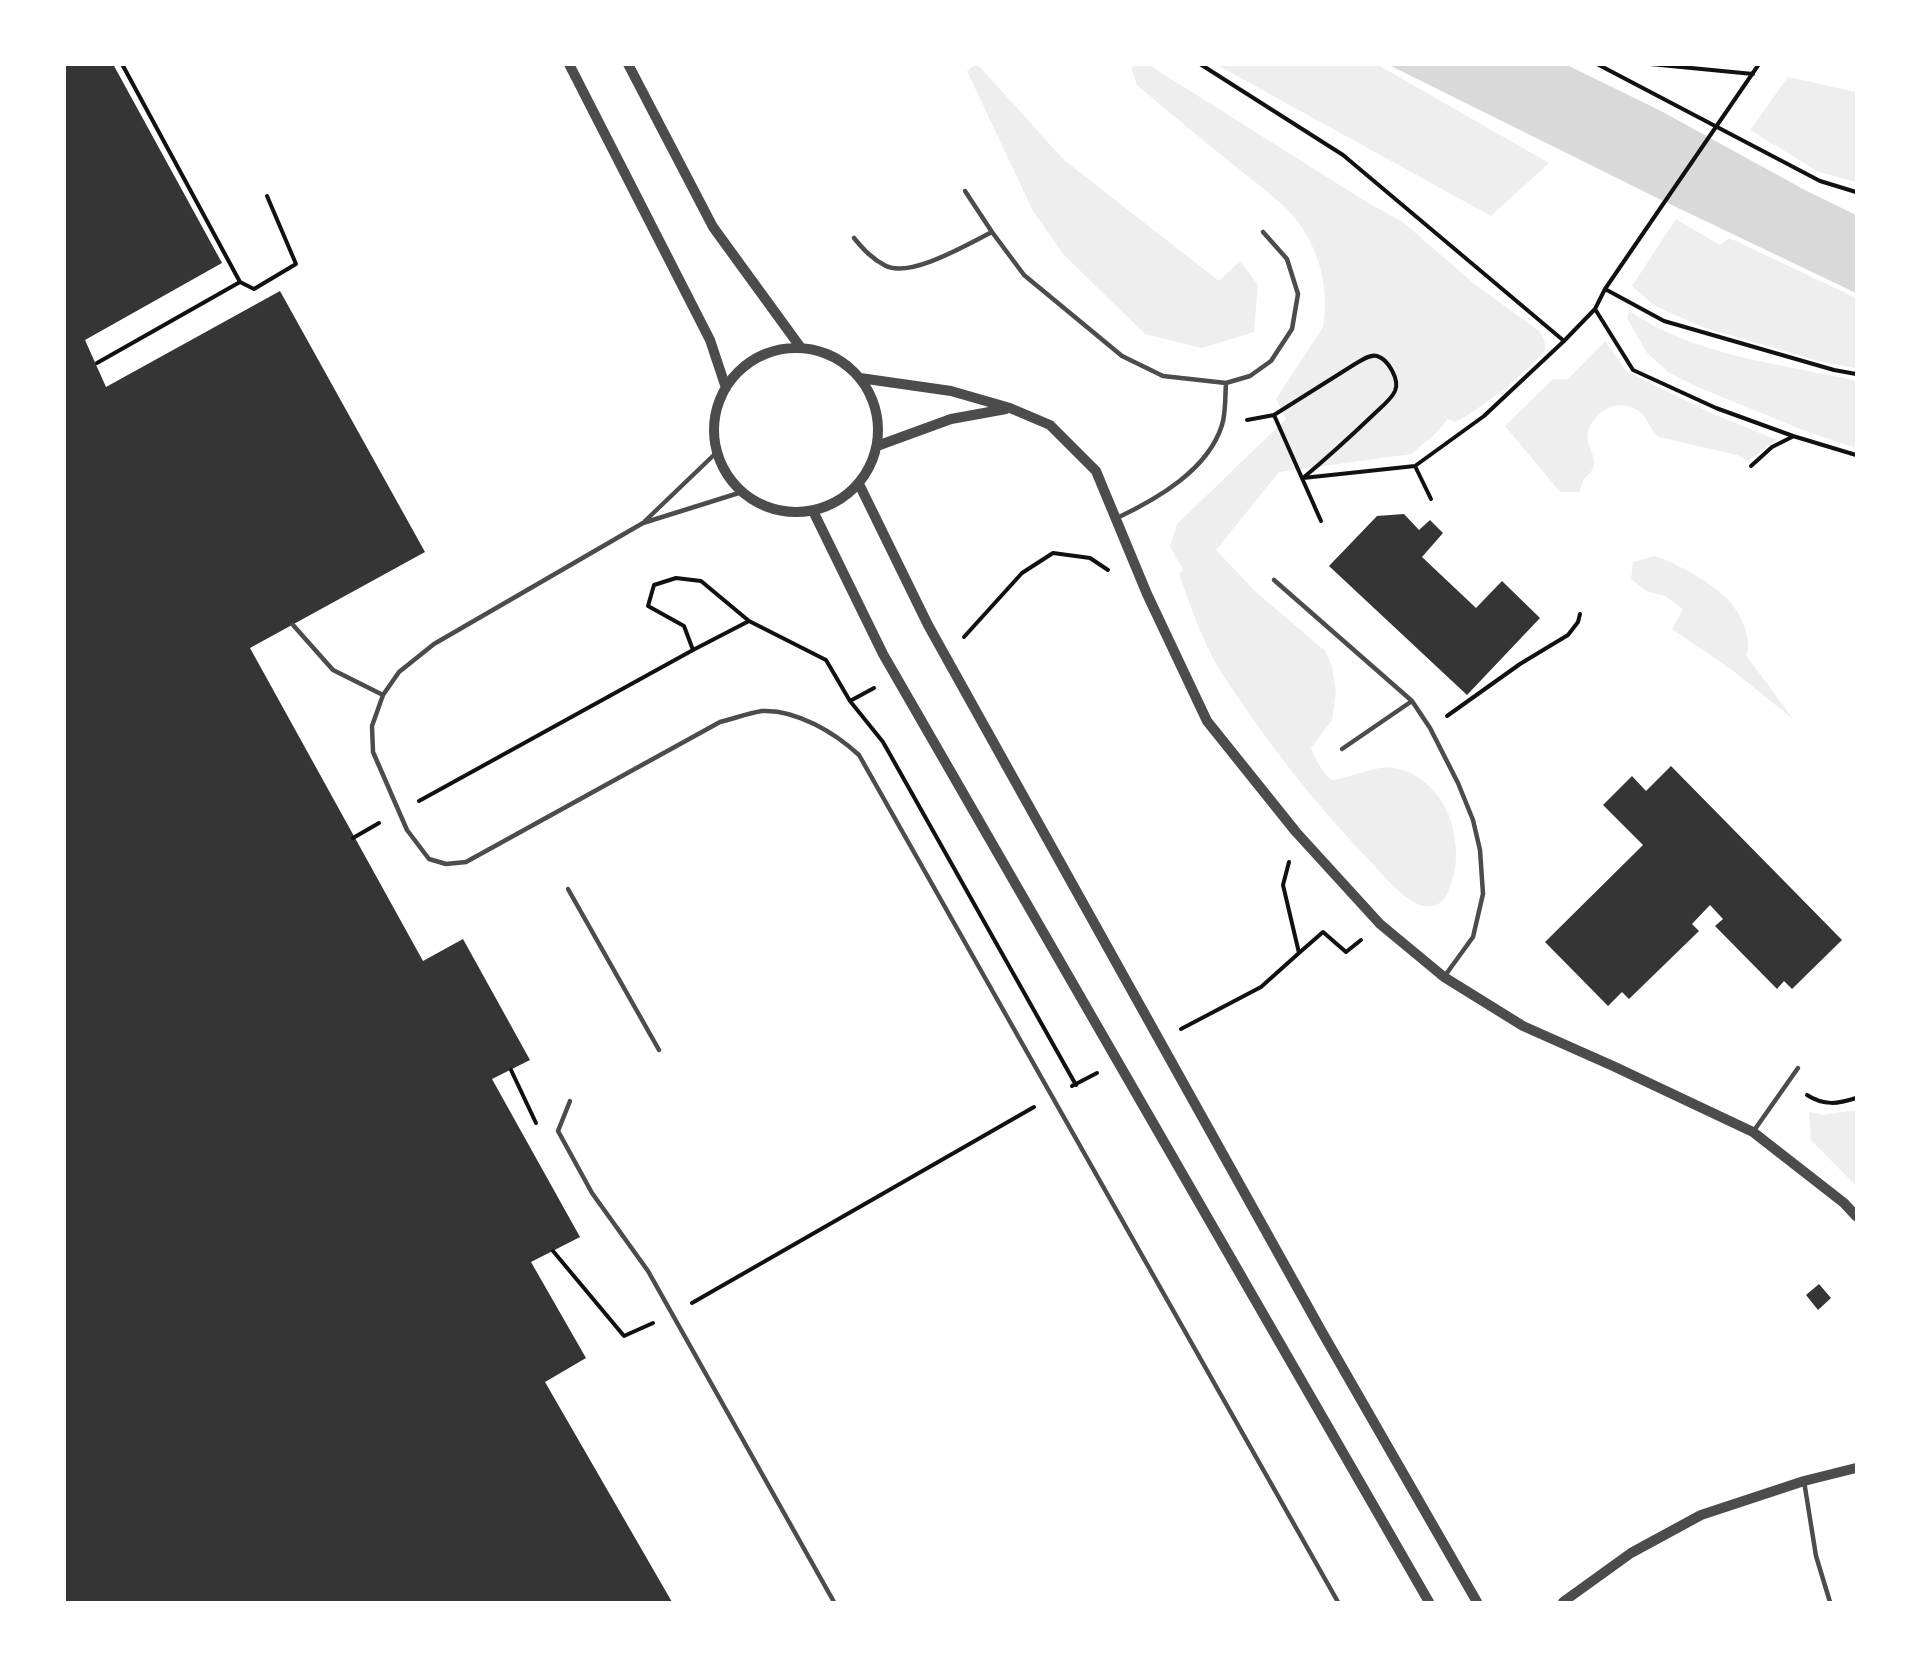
<!DOCTYPE html>
<html>
<head>
<meta charset="utf-8">
<style>
  body { margin:0 }
  #map { position:relative; width:1921px; height:1667px; overflow:hidden; background:#fff; font-family:Cabin,sans-serif }
  canvas { display:block }
  .frame { position:absolute; inset:0; border:66px solid #fff; pointer-events:none }
</style>
</head>
<body>
<div id="map">
<canvas width="1921" height="1667"></canvas>
<div class="frame"></div>
</div>
<script>
const ctx = document.querySelector('canvas').getContext('2d');
ctx.lineJoin = 'round';
function paint(path, color) { ctx.fillStyle = color; ctx.fill(path, 'evenodd'); }
function trace(path, color, width, dash) { ctx.strokeStyle = color; ctx.lineWidth = width; ctx.lineCap = dash ? 'butt' : 'round'; ctx.setLineDash(dash || []); ctx.stroke(path); }
paint(new Path2D(`
  M975,65H978L1064,160L1219,281L1240,261L1258,285L1254,332L1202,348L1145,334L1063,254L1033,211L967,71Z
  M1135,65H1149L1368,203L1403,222L1473,283L1539,331C1542,336 1546,342 1545,348C1541,363 1470,417 1455,422L1448,419L1434,435L1411,454L1279,472L1216,550L1256,592L1325,651L1332,666L1336,692L1332,720L1311,748C1316,760 1321,772 1332,780C1348,778 1363,771 1380,768C1414,763 1445,795 1452,825C1458,851 1458,867 1448,892C1443,903 1436,908 1424,906C1406,903 1384,876 1372,863C1326,816 1285,765 1248,712C1235,692 1219,672 1209,650C1197,626 1188,599 1179,574L1183,570L1170,546L1177,524L1286,419L1276,399L1323,327C1329,296 1322,262 1306,234C1292,208 1263,189 1240,170C1205,142 1171,114 1137,85L1131,68Z
  M1217,65H1378L1549,163L1491,216Z
  M1788,77L1856,92V182L1819,172L1750,130Z
  M1676,219L1720,245L1729,238L1736,241L1856,298V368L1822,362L1705,328L1655,306L1632,286Z
  M1629,311C1697,357 1779,363 1856,381V448L1800,429L1693,385L1668,372L1647,353L1627,318Z
  M1605,341L1626,371L1711,413L1777,440L1748,461L1737,455L1659,437C1650,430 1648,418 1639,411C1630,405 1618,403 1608,408C1601,411 1598,415 1594,420C1577,441 1599,452 1593,468C1591,473 1587,476 1584,479C1582,483 1581,488 1579,492H1560L1505,426L1553,379H1568Z
  M1654,556C1674,561 1719,587 1731,603C1738,612 1743,621 1746,632C1748,640 1750,648 1746,655L1793,719L1732,670L1672,629L1683,609L1665,596L1646,591L1631,579L1633,562Z
  M1856,1110V1186L1811,1140L1809,1112L1823,1115Z`), '#eee');
paint(new Path2D(`
  M1389,65H1567L1661,111L1803,189L1856,215V293L1653,196Z`), '#d9d9d9');
paint(new Path2D(`
  M64,64H113L222,263L85,340L106,387L280,291L425,552L250,648L423,961L463,939L530,1060L492,1079L580,1237L531,1262L586,1358L545,1382L672,1602H64Z
  M1404,514L1419,530L1430,520L1443,533L1422,557L1476,608L1502,581L1540,618L1467,695L1329,566L1377,516Z
  M1671,766L1842,940L1792,989L1784,981L1777,989L1715,926L1723,919L1710,905L1692,924L1699,931L1629,999L1622,992L1608,1006L1545,942L1643,845L1603,805L1632,776L1646,791Z
  M1819,1284L1831,1298L1818,1310L1806,1295Z`), '#353535');
trace(new Path2D(`
  M122,64L240,282
  M1200,64L1343,155L1564,341
  M1597,64L1820,181L1856,192
  M1650,64L1753,74
  M1605,289L1664,321L1834,370L1856,374
  M1595,309L1633,370L1716,408L1793,436L1856,455
  M97,363L240,282L254,289L296,264L267,196
  M1274,415L1321,521
  M1247,420L1274,415L1355,364C1362,360 1370,354 1377,356C1388,359 1400,380 1395,391C1391,400 1380,408 1373,415C1350,437 1327,458 1303,478L1415,466L1484,416L1564,341L1595,309L1605,289L1759,64
  M1415,466L1431,499
  M1751,466L1772,447L1792,437
  M964,637L1022,573L1053,553L1090,558L1108,570
  M693,650L749,621
  M874,688L850,701L883,742L1076,1085
  M1447,716L1520,664L1568,635L1578,622L1580,614
  M419,801L693,650L684,626L648,606L654,585L676,578L701,581L749,621L826,660L850,701
  M353,838L379,823
  M1299,953L1323,932L1346,952L1361,940
  M1181,1029L1261,987L1299,953L1283,885L1289,862
  M511,1070L536,1123
  M1072,1086L1097,1073
  M1807,1095C1824,1106 1838,1104 1856,1098
  M553,1251L624,1336L653,1323
  M692,1303L1034,1107`), '#111', 4);
trace(new Path2D(`
  M965,191L992,232L1024,275L1122,356L1163,376L1226,383L1250,376L1271,361L1292,329L1298,294L1287,259L1263,232
  M854,238C863,249 872,259 886,266C911,278 968,244 992,232
  M1117,518C1157,499 1208,470 1222,425C1226,413 1225,396 1226,383
  M645,521L717,452
  M1274,580L1412,701L1430,728L1458,783L1473,820L1480,850L1483,894L1473,937L1444,977
  M293,625L333,670L383,695L399,672L434,644L643,523L742,492
  M383,695L372,726L373,752L407,830L429,859L446,864L466,862L720,722C733,719 748,713 762,711C796,709 835,733 859,755L1338,1602
  M1342,749L1412,701
  M568,889L659,1050
  M570,1101L558,1131L592,1193L648,1271L834,1602
  M1753,1132L1798,1068
  M1804,1481L1816,1556L1830,1602`), '#4c4c4c', 4.5);
trace(new Path2D(`
  M569,64L710,340L726,388
  M628,64L713,227L801,348
  M714 430a82 82 0 1 1 164 0a82 82 0 1 1-164 0Z
  M860,378L951,391L1010,408L1050,425L1096,471L1147,594L1207,721L1296,832L1380,924L1444,977L1523,1026L1613,1066L1753,1132L1844,1203L1856,1216
  M877,446L951,419L1006,409
  M859,484L928,625L1322,1332L1477,1602
  M813,511L883,654L1429,1602
  M1563,1602L1631,1553L1701,1515L1804,1481L1856,1468`), '#4c4c4c', 10);
</script>
</body>
</html>
